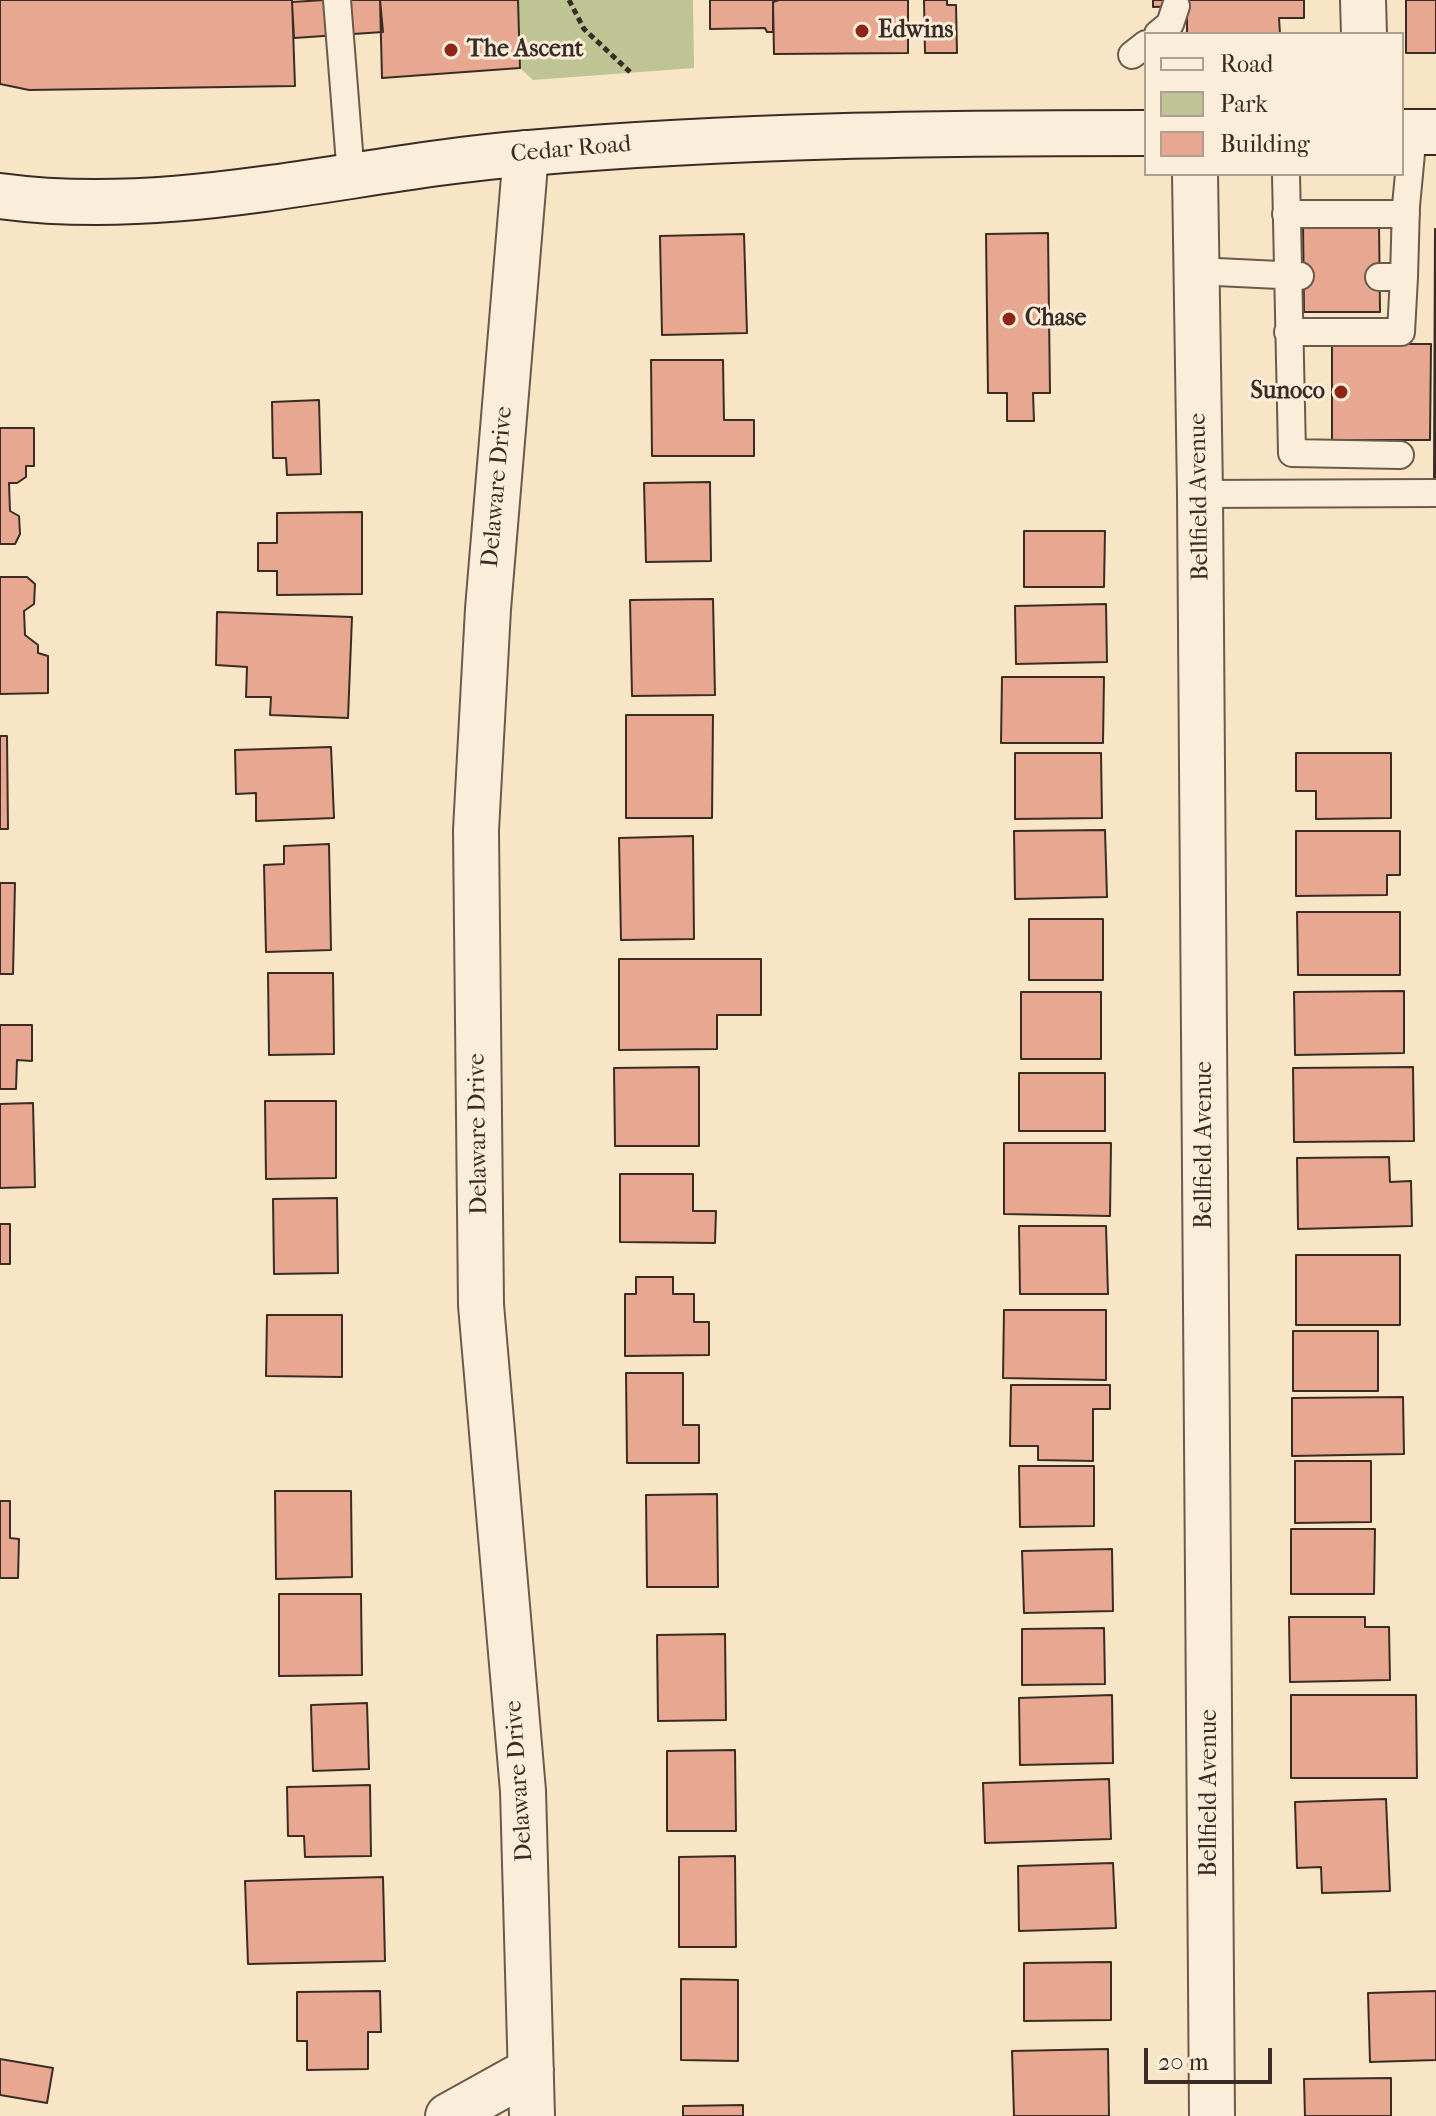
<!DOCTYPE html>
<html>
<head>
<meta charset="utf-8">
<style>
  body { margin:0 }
  #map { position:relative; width:1436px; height:2116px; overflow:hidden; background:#f8e5c6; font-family:"IM FELL French Canon",serif }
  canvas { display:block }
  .legend { position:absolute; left:1144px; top:32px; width:260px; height:144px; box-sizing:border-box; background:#faeeda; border:2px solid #ada091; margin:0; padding:10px 14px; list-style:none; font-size:24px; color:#3a2c24 }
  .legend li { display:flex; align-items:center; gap:16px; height:40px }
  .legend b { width:40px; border:2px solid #ada091 }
  .scale { position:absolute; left:1144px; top:2048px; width:128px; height:36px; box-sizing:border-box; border:4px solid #3a2c24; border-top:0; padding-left:10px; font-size:24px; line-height:28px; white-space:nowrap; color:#3a2c24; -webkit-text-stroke:6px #faeeda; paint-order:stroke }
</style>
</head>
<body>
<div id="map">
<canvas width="1436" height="2116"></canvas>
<ul class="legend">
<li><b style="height:10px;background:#faeeda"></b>Road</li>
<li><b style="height:22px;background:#bec494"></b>Park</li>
<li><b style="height:22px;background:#e7a790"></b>Building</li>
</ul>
<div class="scale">20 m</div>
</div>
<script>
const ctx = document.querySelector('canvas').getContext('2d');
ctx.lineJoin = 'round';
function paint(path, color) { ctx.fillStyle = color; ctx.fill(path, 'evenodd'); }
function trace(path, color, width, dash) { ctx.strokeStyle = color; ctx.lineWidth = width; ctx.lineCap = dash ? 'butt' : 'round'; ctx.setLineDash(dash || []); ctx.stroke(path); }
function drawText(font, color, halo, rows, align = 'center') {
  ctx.font = font + ' "IM FELL French Canon",serif'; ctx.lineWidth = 6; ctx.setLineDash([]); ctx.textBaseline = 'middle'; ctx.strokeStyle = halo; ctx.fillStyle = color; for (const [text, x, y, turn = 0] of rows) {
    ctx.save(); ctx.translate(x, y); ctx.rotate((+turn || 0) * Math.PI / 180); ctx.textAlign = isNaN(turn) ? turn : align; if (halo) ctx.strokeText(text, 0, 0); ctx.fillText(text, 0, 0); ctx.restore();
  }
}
paint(new Path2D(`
  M518,0H693L694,68L533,80L520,68Z`), '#bec494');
const building = new Path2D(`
  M0,0H292L295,86L29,90L0,84Z
  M324,0H380L383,32L294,38L292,2Z
  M380,0H518L520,68L382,78Z
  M710,0H779L773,2V32H767L765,28L710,29Z
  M779,0H908V53L774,54L773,2Z
  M924,0H947V5H956L957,53H925Z
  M1153,0H1304V18H1279L1280,34H1187V6L1153,7Z
  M1406,0H1436V53H1406Z
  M1379,222L1380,312H1304L1303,223Z
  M1435,229H1436V480H1434Z
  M1048,233L1050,393H1033L1034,421H1007V393H988L986,234Z
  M744,234L747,333L662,335L660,236Z
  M1332,344H1431L1430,440H1332Z
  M651,360H723L724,420H754V456H652Z
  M319,400L321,474L287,475L286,458H273L272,402Z
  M0,428H34V466H26V477L17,483H9L10,511L19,516L20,534L15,544H0Z
  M710,482L711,561L646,562L644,483Z
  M362,512V594L277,595V571H258V543H277V513Z
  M1024,531H1105L1104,587H1024Z
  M0,577H27L35,584L34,604L24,611L25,635L38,645V653L48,656V693L0,694Z
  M713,599L715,695L632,696L630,600Z
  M1106,604L1107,662L1016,664L1015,606Z
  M217,612L352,617L348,718L270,715L271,697H246L247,667L216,665Z
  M1002,677H1104L1103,743H1001Z
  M626,715H713L712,818H626Z
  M0,736H7L8,829H0Z
  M331,747L334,818L256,821V793L236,794L235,750Z
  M1015,753H1101L1102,818L1015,819Z
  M1296,753H1391V818L1316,819V791H1296Z
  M1105,830L1107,897L1015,899L1014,831Z
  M1296,831H1400V875H1387V895L1296,896Z
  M693,836L694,939L621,940L619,838Z
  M329,844L331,950L266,952L264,865L284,864V846Z
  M0,883H15L13,974H0Z
  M1297,912H1400V975H1298Z
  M1029,919H1103V980H1029Z
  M619,959H761V1015H717V1049L619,1050Z
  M268,973H333L334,1054L269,1055Z
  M1404,991V1053L1295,1055L1294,992Z
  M1021,992H1101V1059H1021Z
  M0,1025H32V1061L17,1060L16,1089H0Z
  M699,1067V1146H615L614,1068Z
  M1413,1067L1414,1141L1294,1142L1293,1068Z
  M1019,1073H1105V1131H1019Z
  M265,1101H336V1178L266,1179Z
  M33,1103L35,1187L0,1188V1104Z
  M1004,1143H1111L1110,1216L1004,1214Z
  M1389,1157L1390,1182L1411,1181L1412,1226L1298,1229L1297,1158Z
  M620,1174H693V1211H716L715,1243L620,1242Z
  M337,1198L338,1273L274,1274L273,1199Z
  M0,1224H10V1264H0Z
  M1019,1226H1106L1108,1294H1020Z
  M1296,1255H1400V1325H1296Z
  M636,1277H673V1294H694V1322H709V1355L625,1356V1294H636Z
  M1004,1310H1106V1380L1003,1378Z
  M267,1315H342V1377L266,1376Z
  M1293,1331H1378V1391H1293Z
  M626,1373H683V1425H699V1463H627Z
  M1011,1385H1110V1409H1093V1461L1038,1460V1446H1010Z
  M1403,1397L1404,1454L1292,1456V1398Z
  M1295,1461H1371V1522L1295,1523Z
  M1019,1466H1094V1526L1020,1527Z
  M275,1491H351L352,1577L276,1579Z
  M717,1494L718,1587H647L646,1495Z
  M0,1501H10V1538L19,1539L18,1578H0Z
  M1291,1529H1375L1374,1594H1291Z
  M1112,1549L1113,1611L1024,1613L1022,1551Z
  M279,1594H361L362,1675L279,1676Z
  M1289,1617H1365V1627H1389L1390,1680L1290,1682Z
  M1104,1628L1105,1684L1022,1685V1629Z
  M725,1634L726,1720L658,1721L657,1635Z
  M1112,1695L1113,1763L1020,1765L1019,1698Z
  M1291,1695H1416L1417,1778H1291Z
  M367,1703L369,1769L313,1771L311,1705Z
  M735,1750L736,1831H667V1751Z
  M1109,1779L1111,1839L985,1843L983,1783Z
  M370,1785L371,1856L305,1857L304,1836H288L287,1787Z
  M1386,1799L1390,1891L1322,1893L1321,1867L1297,1868L1295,1802Z
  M735,1856L736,1947H679V1857Z
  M1113,1863L1116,1928L1019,1931L1018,1866Z
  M383,1877L385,1961L248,1964L245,1881Z
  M1111,1962V2020L1024,2021V1963Z
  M681,1979L738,1980V2061L681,2060Z
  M380,1991L381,2032H368V2069L307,2070V2041H297V1992Z
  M1436,1991V2060L1370,2062L1368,1993Z
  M1108,2049L1109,2116H1014L1012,2051Z
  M0,2059L53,2068L47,2103L0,2095Z
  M1391,2078V2116H1305L1304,2079Z
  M743,2105V2116H683V2106Z`);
paint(building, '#e7a790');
trace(building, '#3a2c24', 2);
const lane = new Path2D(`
  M337,0L351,176
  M1158,34L1170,24L1176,6
  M1132,55L1146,44
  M1286,174L1292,453L1400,455
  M1286,214H1406
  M1196,271L1300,276
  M1379,277H1404L1406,206L1413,132
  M1288,332H1401L1404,277
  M1200,494L1436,493`);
const street = new Path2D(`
  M1363,0L1364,34
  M526,153L488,609L476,830L481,1305L523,1791L532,2116
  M1195,174L1200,494L1212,2116
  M448,2116L531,2070`);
const secondary = new Path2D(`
  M1402,132H1436
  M0,196C177,220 353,167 529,153C735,135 940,133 1146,133`);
trace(lane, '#6a5a4c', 30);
trace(street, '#6a5a4c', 48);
trace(secondary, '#3a2c24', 48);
trace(new Path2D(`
  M569,0L584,29L630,72`), '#3a2c24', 5, [6, 4]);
trace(lane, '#faeeda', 26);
trace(street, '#faeeda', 44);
trace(secondary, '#faeeda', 44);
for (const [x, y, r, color] of [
  [862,31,8,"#8f2418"],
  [451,50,8,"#8f2418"],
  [1009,319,8,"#8f2418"],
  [1341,392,8,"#8f2418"]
]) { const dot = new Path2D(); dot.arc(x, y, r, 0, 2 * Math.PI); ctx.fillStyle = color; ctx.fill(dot); trace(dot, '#faeeda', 3); }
drawText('bold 24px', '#3a2c24', '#faeeda', [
  ["Edwins",878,31],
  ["The Ascent",467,50],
  ["Chase",1025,319],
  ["Sunoco",1325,392,"right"]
], 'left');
drawText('24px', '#3a2c24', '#faeeda', [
  ["Cedar Road",571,150,-5],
  ["Delaware Drive",498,487,-85],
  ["Bellfield Avenue",1200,497,-91],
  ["Delaware Drive",479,1134,-91],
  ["Bellfield Avenue",1205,1145,-90],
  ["Delaware Drive",520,1781,-94],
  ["Bellfield Avenue",1210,1793,-90]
]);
</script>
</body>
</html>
